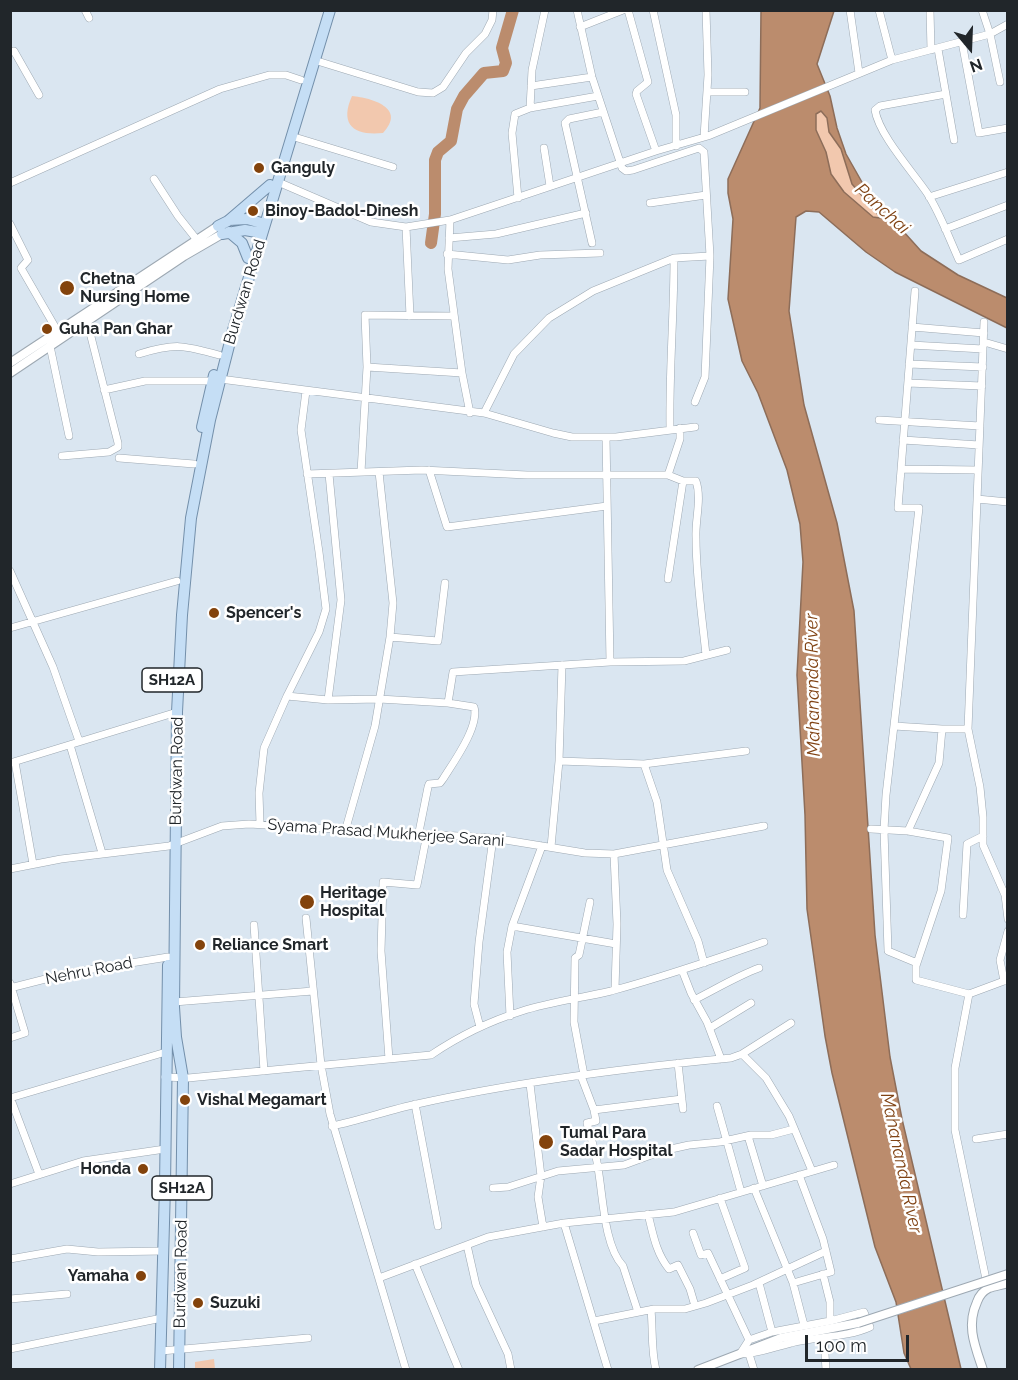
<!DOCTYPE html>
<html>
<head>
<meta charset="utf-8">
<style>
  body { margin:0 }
  #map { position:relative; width:1018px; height:1380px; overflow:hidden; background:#dae6f1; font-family:Raleway,sans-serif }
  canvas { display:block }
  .frame { position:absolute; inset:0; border:12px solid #21262a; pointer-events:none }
  .north { position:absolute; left:940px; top:18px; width:60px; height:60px; -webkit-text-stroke:4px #fff; paint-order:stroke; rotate:161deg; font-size:16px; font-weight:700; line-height:24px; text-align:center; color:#21262a }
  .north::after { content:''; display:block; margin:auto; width:21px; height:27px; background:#21262a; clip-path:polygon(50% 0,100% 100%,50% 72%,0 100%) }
  .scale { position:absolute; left:805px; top:1335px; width:104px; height:27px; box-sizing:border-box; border:3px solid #21262a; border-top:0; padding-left:8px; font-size:18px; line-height:21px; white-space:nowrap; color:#21262a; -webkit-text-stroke:4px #fff; paint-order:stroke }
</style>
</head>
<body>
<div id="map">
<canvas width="1018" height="1380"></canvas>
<div class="frame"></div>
<div class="north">N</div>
<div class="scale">100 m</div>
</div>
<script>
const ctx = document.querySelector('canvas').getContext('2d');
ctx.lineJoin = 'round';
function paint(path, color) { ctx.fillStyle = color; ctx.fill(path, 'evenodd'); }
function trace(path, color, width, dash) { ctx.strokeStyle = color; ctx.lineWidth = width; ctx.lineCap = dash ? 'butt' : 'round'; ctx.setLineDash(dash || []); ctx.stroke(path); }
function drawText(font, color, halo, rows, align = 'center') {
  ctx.font = font + ' Raleway,sans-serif'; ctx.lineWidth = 5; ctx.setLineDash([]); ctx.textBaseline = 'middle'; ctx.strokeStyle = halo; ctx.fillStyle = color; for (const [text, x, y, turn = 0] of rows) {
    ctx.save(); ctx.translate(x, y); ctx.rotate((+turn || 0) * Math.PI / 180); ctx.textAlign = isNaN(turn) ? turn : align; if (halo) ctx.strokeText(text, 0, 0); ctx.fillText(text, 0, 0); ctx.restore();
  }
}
paint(new Path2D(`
  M352,96C372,98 407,108 383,133C354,136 339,125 352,96Z
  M821,111L827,118L829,132L841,149L852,184L881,217L880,218L873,217L844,192L831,174L826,152L816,130V114Z
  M214,1359L215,1369H195V1362Z`), '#f2c8ae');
const water = new Path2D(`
  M761,11H834L817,64L830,96L837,128L846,154L867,191L921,251L958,275L1007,298V328L895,272L866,252L819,212L806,211L796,217L789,311L804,405L837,523L854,611L875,935L890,1057L902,1119L961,1369H911L904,1353L896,1302L875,1247L832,1073L825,1036L807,909L805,815L797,675L803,562L800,524L787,470L758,393L742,361L728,299L733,219L728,193V179L760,108ZM821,111L827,118L829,132L841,149L852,184L880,217V218L873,217L844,192L831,174L826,152L816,130V114Z`);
paint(water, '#bb8c6d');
trace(water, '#8d6d59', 1.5);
trace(new Path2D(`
  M431,243L435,214V160L438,152L451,141L457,109L464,96L484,73L503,71L506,63L502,48L513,10`), '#bb8c6d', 12);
const minor = new Path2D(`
  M85,10L89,18
  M577,10L592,77L622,168L626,171L633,170L699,148L704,152L710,256L705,377L695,402
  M628,10L648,82L637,91L636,94L656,151
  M653,10L676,115V146
  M850,10L859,73
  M879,10L892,60
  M930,10L931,50
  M982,10L990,34L1000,82
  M580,27L623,10
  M962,42L979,133L1008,128
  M938,49L954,140
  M10,52L14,51L39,95
  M314,60L418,92L433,93L443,87L466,53L485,34L492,20L493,10
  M531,86L592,77
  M707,92H745
  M946,94L880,106L875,110C879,135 912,171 927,193C940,213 949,238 959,260L1008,239
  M530,108L532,70L545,10
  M291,136L393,167
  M704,137L708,75L706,10
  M544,148L550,186
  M154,179L178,216L197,240
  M278,182L371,222L406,227L450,220L489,207L656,151L708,136L892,60L990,34L1008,24
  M10,183L220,89L269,75H286L301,80
  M929,197L1008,172
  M518,198L512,133L515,114L530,108L598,96
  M650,203L706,195
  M450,220L448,269L462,373L470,413
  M10,224L28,260L21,268L58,332
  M406,227L410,316
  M945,229L1008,205
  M449,238L496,234L586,213
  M592,243L565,123L569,119L603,112
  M447,254L508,260L540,255L600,253
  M915,291L898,508H919L886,795L884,830L888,951L917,963
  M984,322L968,729L980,787L983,817V845L1005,895L1008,919
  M912,327L984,333
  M984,342L1008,349
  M911,345L983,349
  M50,346L69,436
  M139,354C175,343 183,345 219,355
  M909,364L983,367
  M367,367L462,373
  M220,379L484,413L553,433L572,437H616L695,427
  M908,383L982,386
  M104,390L145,381H212
  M484,413L514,354L549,318L593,291L674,258L710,256
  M879,420L980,426
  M680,428V439L668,475L683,481H696C702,499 695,519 696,538C696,577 702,616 706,655
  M670,429C669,372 674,315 674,258
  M606,437L610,662
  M903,440L979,445
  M62,456L109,452L118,447V443L87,321
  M119,458L194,464
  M901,469L978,470
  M429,470L447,527L607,506
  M361,472L367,367L365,315L453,316
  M307,474L422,470L527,475H668
  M977,499L1008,502
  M10,571L53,667L79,741
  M668,579L683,481
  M10,628L177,581
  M390,637L438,641L445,583
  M287,696L328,700L379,699L448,703L453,672L610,662L684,661L727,650
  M328,700L341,600L329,474
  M894,726L942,729
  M70,745L102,853
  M559,761L644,764L746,751
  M15,762L33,864
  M10,763L177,712
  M644,764L657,802L667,870L698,941L704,963
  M260,824L259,793L264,748L287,696L319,632L326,609L319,552L301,430L306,391
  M346,828L375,726L390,637L393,603L379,472
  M871,829L908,831L948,838L941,891L916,966V980L969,994L1004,981H1008
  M908,831L939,763L942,729H968
  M419,832L428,787L429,784L440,783L443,779C453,763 480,726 474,707L448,703
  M551,847L559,761L562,665
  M614,854L617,924L615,989
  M10,869L61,859L169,846L222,826L249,824L493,838L585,853L614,854L764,826
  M963,915L967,844L983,836
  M306,918L321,1065L330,1114L406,1370
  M254,925L264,1071
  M512,926L616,944
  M682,970L691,993L707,1022L721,1059
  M1004,981L1000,960L1008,931
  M10,983L25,1033L10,1038
  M10,988L69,973L168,957
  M969,994L955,1068V1130L987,1284
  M694,1000C716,989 737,976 759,968
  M174,1002L313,991
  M510,1016L507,952L512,926L542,846
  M480,1027L474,1004L479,942L493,838
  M710,1028L751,1003
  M742,1054L766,1078L789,1116L812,1171
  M389,1059L381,951L383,882L417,885L427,834
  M678,1063L683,1109
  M584,1075L574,1022L575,958L579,955L590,902
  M581,1076L594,1110L682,1099
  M165,1077L188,1078L431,1055C459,1036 490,1021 522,1011C550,1002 582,998 611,991C663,977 713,960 764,942
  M530,1084L541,1176L538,1197L543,1227
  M10,1097L39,1174
  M10,1098L166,1052
  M415,1104L438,1226
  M717,1106L741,1192
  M594,1110L596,1121L587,1123C591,1138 596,1153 598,1168C603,1196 604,1246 623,1266L638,1312
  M332,1126C361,1120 389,1110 417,1104C520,1081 626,1068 731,1058L742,1054L791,1023
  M748,1136L763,1186
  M976,1139L1008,1134
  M10,1184L83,1161L165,1149
  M493,1188L508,1187L558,1171L624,1165L662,1151L689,1145L720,1142L751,1135H771L794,1129
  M754,1188L793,1283L804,1325
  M720,1198L745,1268L720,1279
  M648,1214C653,1234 656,1253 669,1269L678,1265L690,1289L695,1306
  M564,1223L608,1370
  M693,1233L701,1255L708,1253L749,1340
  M467,1245L476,1285L508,1354L511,1370
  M10,1259L67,1249L98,1252L164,1251
  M415,1264L459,1370
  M823,1274L830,1302V1321
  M379,1278L488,1237L564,1223L674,1212L834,1165
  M759,1283L772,1332
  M793,1283L831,1272L823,1239L799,1175
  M10,1299L67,1294
  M651,1310C653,1330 651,1350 656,1370
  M864,1312L870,1327C846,1338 817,1336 791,1343C774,1347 758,1354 740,1354L749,1340L772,1332L830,1321Z
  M594,1321L654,1309H685L706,1303L753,1285L826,1251
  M824,1338L826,1370
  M10,1349L162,1318
  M161,1351L308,1338
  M749,1354L754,1370`);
const tertiary = new Path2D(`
  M10,363L218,226
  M10,373L184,256L222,234
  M698,1370L781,1338L858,1323
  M983,1370C975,1346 966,1326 977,1302C979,1296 983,1291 989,1288C995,1286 1002,1285 1008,1283`);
const primary = new Path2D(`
  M229,220L247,219L265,224
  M218,226L228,221L270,185
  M229,232L242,243L248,258
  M222,234L245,230L262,233
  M202,427L214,375
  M160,1370L165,1186L168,965
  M179,1370L183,1078L176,1037L174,1007L177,712L182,615L191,518L210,420L233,330L330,10`);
trace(minor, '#9da8b2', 8);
trace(tertiary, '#9da8b2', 10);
trace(primary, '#738faa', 12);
trace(minor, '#fff', 7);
trace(tertiary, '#fff', 8);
trace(primary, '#c5def5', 10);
const tertiaryBridge = new Path2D(`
  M858,1323L1008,1274`);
trace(tertiaryBridge, '#9da8b2', 10, []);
trace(tertiaryBridge, '#fff', 8);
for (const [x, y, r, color] of [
  [259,168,6,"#83430c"],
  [253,211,6,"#83430c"],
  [67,288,8,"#83430c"],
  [47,329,6,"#83430c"],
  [214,613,6,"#83430c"],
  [307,902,8,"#83430c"],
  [200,945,6,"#83430c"],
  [185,1100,6,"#83430c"],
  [546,1142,8,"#83430c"],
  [143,1169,6,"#83430c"],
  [141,1276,6,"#83430c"],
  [198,1303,6,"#83430c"]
]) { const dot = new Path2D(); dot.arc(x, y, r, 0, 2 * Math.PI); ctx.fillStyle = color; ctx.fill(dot); trace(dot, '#fff', 2); }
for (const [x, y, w] of [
  [172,680,60],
  [182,1188,60]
]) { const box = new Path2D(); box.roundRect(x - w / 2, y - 12, w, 24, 4.5); ctx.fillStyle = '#fff'; ctx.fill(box); trace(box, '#21262a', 1.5); }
drawText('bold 15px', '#21262a', null, [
  ["SH12A",172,680],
  ["SH12A",182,1188]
]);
drawText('bold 16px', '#21262a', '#fff', [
  ["Ganguly",271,168],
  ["Binoy-Badol-Dinesh",265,211],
  ["Chetna",80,279],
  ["Nursing Home",80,297],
  ["Guha Pan Ghar",59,329],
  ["Spencer's",226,613],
  ["Heritage",320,893],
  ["Hospital",320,911],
  ["Reliance Smart",212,945],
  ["Vishal Megamart",197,1100],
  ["Tumal Para",560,1133],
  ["Sadar Hospital",560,1151],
  ["Honda",131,1169,"right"],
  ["Yamaha",129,1276,"right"],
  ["Suzuki",210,1303]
], 'left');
drawText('16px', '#21262a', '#fff', [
  ["Burdwan Road",245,292,-73],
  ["Burdwan Road",177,771,-89],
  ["Syama Prasad Mukherjee Sarani",386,833,4],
  ["Nehru Road",89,971,-11],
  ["Burdwan Road",181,1274,-89]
]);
drawText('italic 18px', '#804314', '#fff', [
  ["Panchai",882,209,42],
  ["Mahananda River",813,685,-91],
  ["Mahananda River",901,1163,78]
]);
</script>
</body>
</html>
